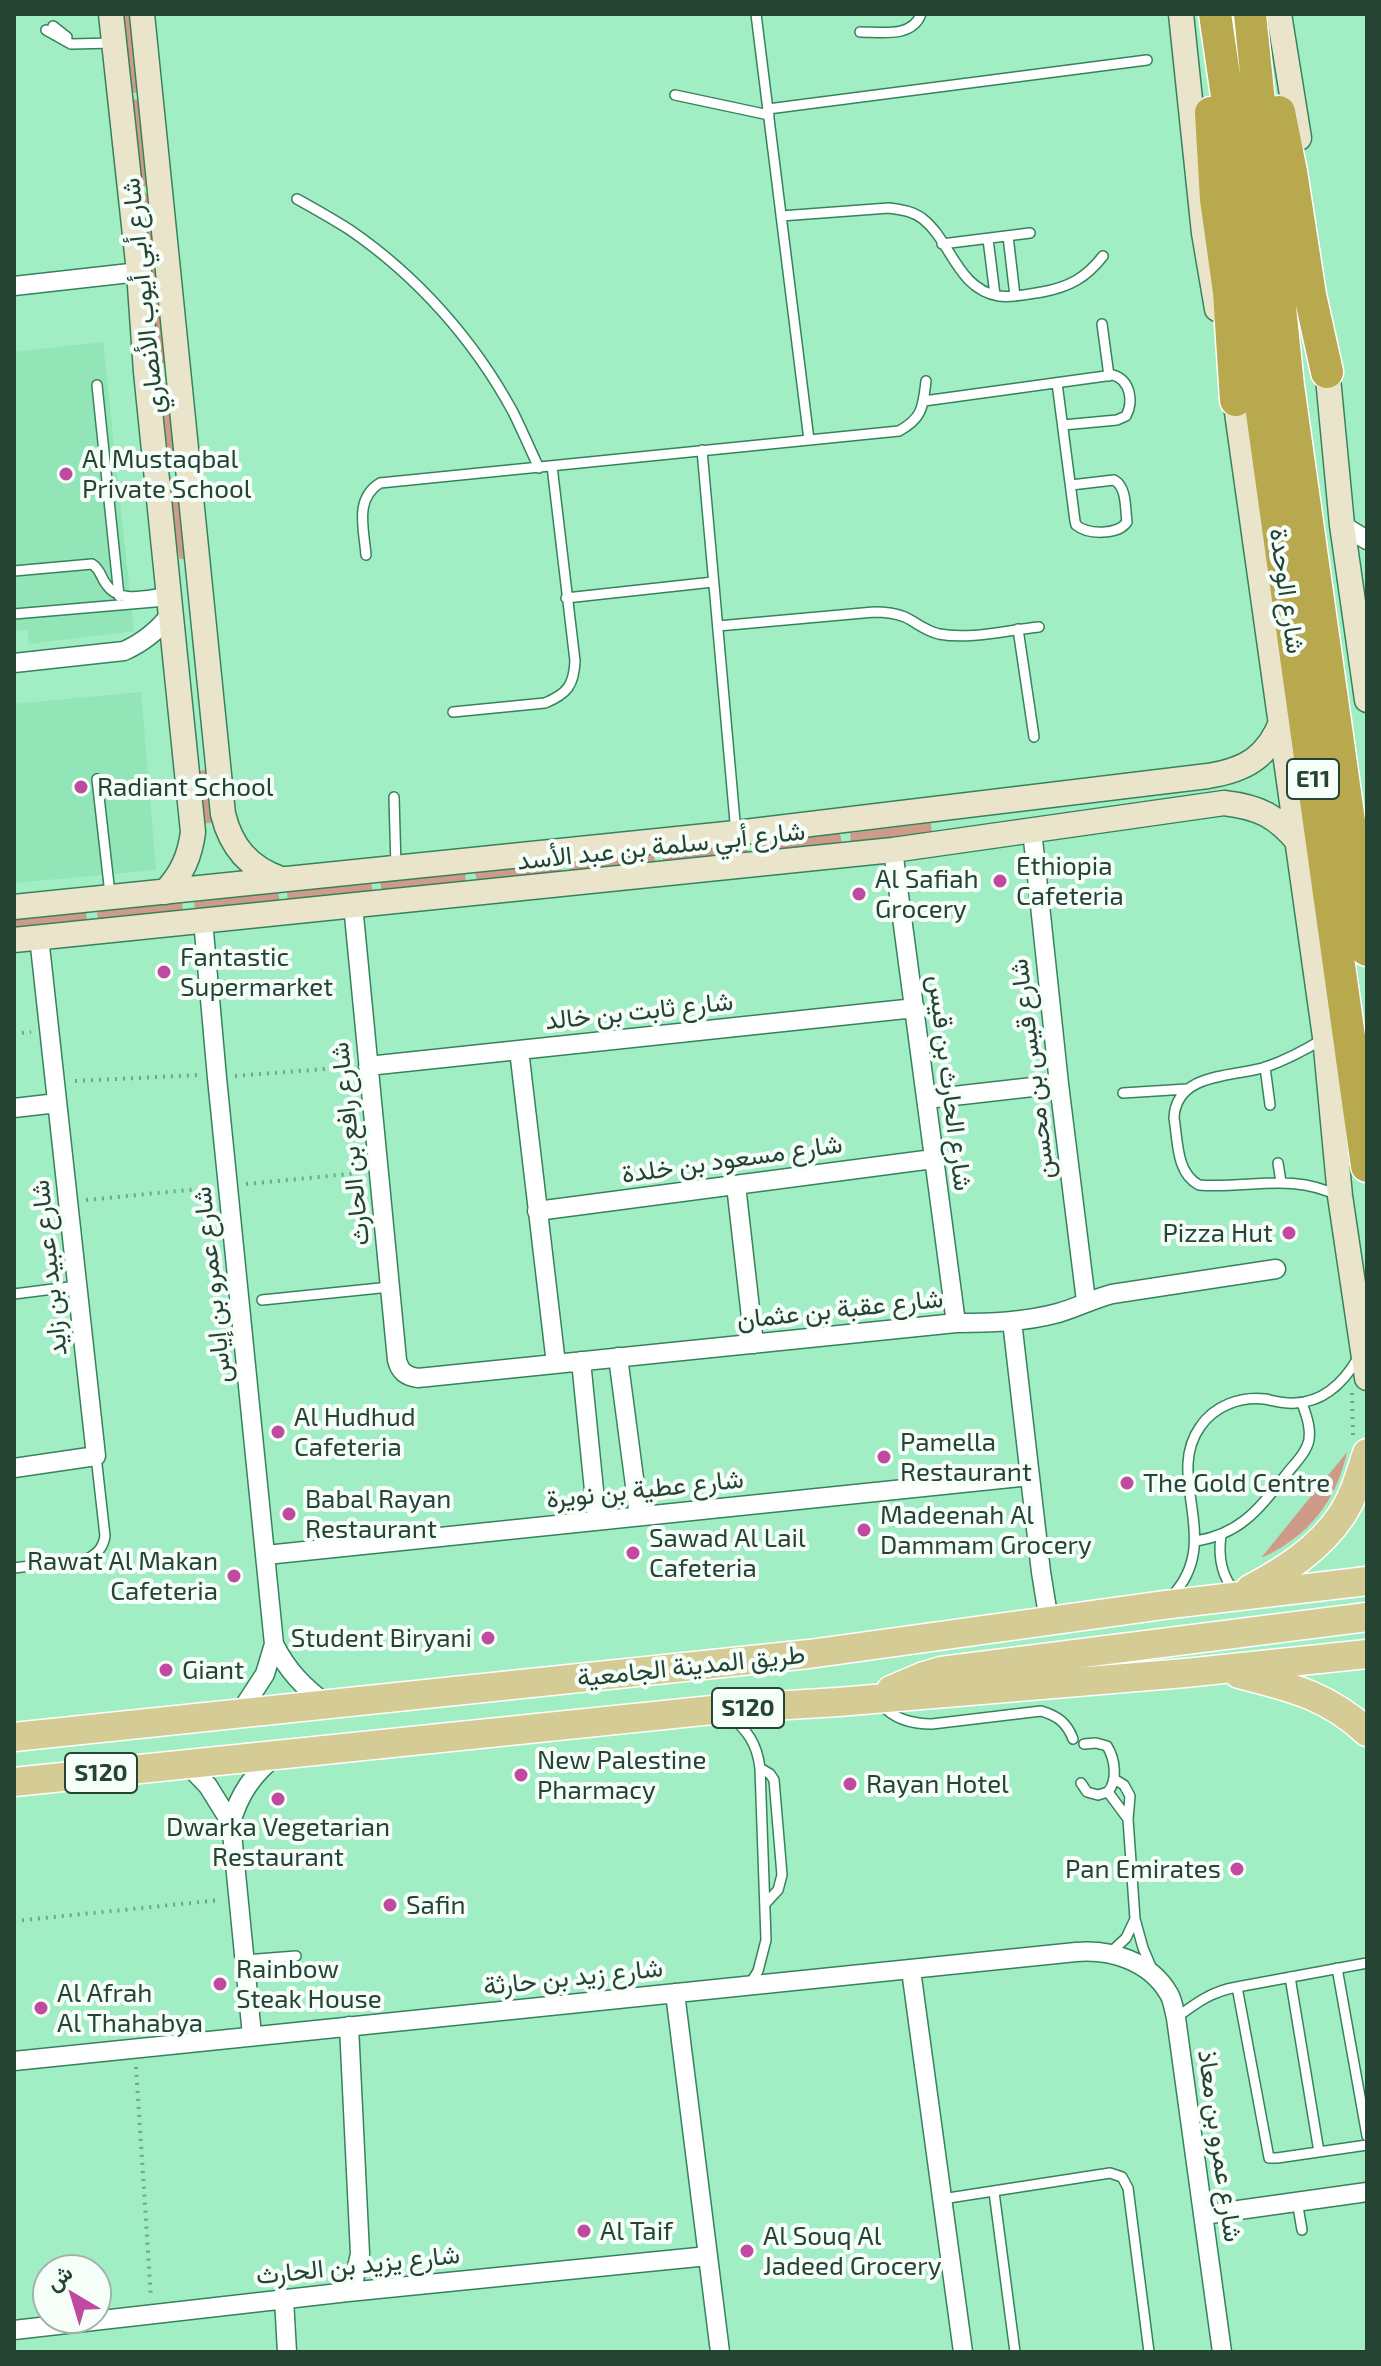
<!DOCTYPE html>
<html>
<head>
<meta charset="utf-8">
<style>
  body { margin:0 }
  #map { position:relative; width:1381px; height:2366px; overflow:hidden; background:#a2eec4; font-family:"Exo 2",Vazirmatn,sans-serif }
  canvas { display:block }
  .frame { position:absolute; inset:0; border:16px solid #254434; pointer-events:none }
  .north { position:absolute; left:32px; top:2254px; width:80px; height:80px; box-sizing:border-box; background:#f6fef9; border:2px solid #a2b4aa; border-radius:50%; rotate:322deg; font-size:22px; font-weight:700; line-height:32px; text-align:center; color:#254434 }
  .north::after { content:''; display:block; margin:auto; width:28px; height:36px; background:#c04aa0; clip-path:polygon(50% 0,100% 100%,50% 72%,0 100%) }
</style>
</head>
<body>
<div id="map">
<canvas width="1381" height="2366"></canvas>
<div class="frame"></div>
<div class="north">ش</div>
</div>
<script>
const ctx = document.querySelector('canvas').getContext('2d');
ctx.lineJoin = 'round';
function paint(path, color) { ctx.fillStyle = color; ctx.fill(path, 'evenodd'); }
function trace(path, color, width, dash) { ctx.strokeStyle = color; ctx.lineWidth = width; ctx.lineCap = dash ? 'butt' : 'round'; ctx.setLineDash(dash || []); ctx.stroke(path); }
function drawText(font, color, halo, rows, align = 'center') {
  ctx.font = font + ' "Exo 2",Vazirmatn,sans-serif'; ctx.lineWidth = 8; ctx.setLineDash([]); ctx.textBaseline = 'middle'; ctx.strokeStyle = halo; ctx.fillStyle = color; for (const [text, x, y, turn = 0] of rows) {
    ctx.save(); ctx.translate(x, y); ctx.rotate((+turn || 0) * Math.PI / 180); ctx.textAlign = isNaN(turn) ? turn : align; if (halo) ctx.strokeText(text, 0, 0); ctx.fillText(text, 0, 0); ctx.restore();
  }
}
paint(new Path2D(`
  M103,342L134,631L29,644L27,629L14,631V352Z
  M141,692L156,870L14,883V704Z`), '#91e5b7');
paint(new Path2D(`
  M120,14H132L139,92L128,94Z
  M140,99L149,186L138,187L130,100Z
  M150,193L158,281L148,282L140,194Z
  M159,288L166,363L155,364L148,289Z
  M169,383L177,469L166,470L158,384Z
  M178,477L186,559H180L175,541L167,478Z
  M209,769L214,822L203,824L199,771Z
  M931,823L932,835L851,844L850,833Z
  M840,833L842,844L757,854L756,843Z
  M747,843L748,854L664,864L662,853Z
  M654,853L655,863L570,873L569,862Z
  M560,862L562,873L477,882L475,872Z
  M465,872L466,883L382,892L380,882Z
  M371,882L373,892L288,902L287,892Z
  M278,891L280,902L195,912L194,901Z
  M182,901L183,911L98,921L97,911Z
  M86,911L87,922L14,930V919Z
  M1347,1452C1336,1502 1308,1537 1261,1558Z`), '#cf9a87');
const lane = new Path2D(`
  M756,14L809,440
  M53,26L67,37
  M46,30L71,44L114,43
  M860,32C882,32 912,38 921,14
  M675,95L769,115
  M768,109L1147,60
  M297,199C315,209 333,219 350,230C417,276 474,340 513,412C522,430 530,449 539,468
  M781,216L889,208C902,210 913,211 923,219C951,241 957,289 999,296C1013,298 1028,294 1042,292C1069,287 1086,278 1103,256
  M1008,236L1015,296
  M988,239L995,295
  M942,244L1030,233
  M1102,324L1109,376
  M1057,383L1075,521L1076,525C1088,535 1118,535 1127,522C1125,508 1127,487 1114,480L1071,485
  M97,385L119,596
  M924,401L1113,375C1130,380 1134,401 1126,416L1117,420L1063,425
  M702,450L736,833
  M366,555C364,529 354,499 380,483L899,431C923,418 923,406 926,381
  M14,571L92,564C101,570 100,576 106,584C119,604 146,595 165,593
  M566,598L713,582
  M14,614L166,601
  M718,626L874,612C885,612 895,613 905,617C917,623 926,631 939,634C970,640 1007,630 1039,627
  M1018,629L1034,737
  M453,712L545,703C567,694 574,685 575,661L552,466
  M97,779L110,894
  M394,797L396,867
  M1323,1039C1305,1050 1286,1060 1266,1067C1234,1077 1176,1072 1174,1118C1178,1141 1176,1173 1199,1185C1248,1189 1291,1172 1339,1196
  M1265,1067L1270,1105
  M1123,1093L1187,1089
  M1278,1163L1281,1182
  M14,1294L77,1286
  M262,1300L390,1287
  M1221,1535C1218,1557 1221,1576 1236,1593
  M1196,1541C1240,1534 1258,1510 1285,1476C1293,1465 1306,1454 1309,1440C1311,1427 1306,1415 1302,1403
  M14,1568L87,1559C98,1553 103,1548 105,1536L96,1456
  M1171,1597C1225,1541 1164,1478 1200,1427C1214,1406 1240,1396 1265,1399C1275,1401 1285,1404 1295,1403C1324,1402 1344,1382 1358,1358
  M882,1705C895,1720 913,1724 932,1724L1041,1711C1058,1716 1067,1723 1073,1739
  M728,1714C747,1730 757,1743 760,1768L766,1940L758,1971L750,1984
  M760,1768L770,1774L774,1780L782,1875L778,1890L765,1904
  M1114,1779L1124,1785L1130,1796L1128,1819L1135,1919L1143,1948L1152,1969
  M1081,1783L1087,1792L1098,1795L1108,1792C1118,1780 1115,1759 1107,1746L1096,1743L1084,1744
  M1108,1792L1128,1819
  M1110,1953L1126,1938L1135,1919
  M245,1960L296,1956
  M1367,1963L1237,1987L1269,2158H1277L1367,2145
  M1337,1968L1367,2136
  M1290,1977L1319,2152
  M1176,2018C1196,2003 1212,1991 1237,1987
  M994,2192L1015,2352
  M942,2199L1110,2173L1122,2177L1128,2188L1149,2352
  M1297,2201L1302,2230`);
const street = new Path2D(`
  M14,286L139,272
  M1342,525L1367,540
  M14,663L124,651C144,642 159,630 172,612
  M1032,830L1059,1084L1086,1301
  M893,850L956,1323
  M353,905L397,1360C400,1372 406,1376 418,1378L956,1323C989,1323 1025,1322 1058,1313C1076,1308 1093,1299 1112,1294L1276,1269
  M203,920L217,1078L274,1644L265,1674L239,1714
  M519,1050L556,1364
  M368,1066L915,1008
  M927,1099L1059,1084
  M14,1108L57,1103
  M736,1185L754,1344
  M537,1211L933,1159
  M1012,1321L1041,1572L1049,1621
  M618,1357L639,1516
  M581,1361L597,1520
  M14,1468L96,1456L39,937
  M266,1555L1030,1476
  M274,1644C287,1670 304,1688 328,1705
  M187,1764L208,1786L231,1823
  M911,1970L963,2352
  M675,1993L720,2352
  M252,2035L231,1823C239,1794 253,1774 277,1755
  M14,2061L1076,1952C1111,1949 1150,1961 1169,1994C1173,2001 1174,2010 1176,2018L1222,2352
  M1203,2215L1367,2192
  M348,2292L354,2280L360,2254L349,2026
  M284,2299L287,2352
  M14,2330L348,2292L708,2256`);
const secondary = new Path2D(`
  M111,14L139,272L146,372L193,832C190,856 182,874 165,892
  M142,14L223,814C231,847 249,868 281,879
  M1181,14L1204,233L1217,309
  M1279,14L1299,138
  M1326,357L1342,525L1367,700
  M1233,384L1325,1037L1340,1196L1367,1378
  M14,907L736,833L1208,776C1246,770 1268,757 1282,720
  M14,940L893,850L1224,803C1259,807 1277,816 1299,843`);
const primary = new Path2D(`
  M1250,1589C1284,1571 1319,1549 1341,1516C1354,1497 1360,1474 1367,1453
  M1239,1674C1290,1687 1327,1695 1367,1732
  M891,1690L924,1676L941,1671L1367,1617
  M14,1737L809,1654L1164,1605L1367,1581
  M14,1782L722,1709L838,1702L1185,1673L1367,1654`);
const highway = new Path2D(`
  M1215,14L1240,185L1259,391L1367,1166
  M1250,14L1288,386L1367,950
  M1279,112L1291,172L1310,295L1327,372
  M1211,113L1216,199L1229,292L1236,400`);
trace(lane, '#37825d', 12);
trace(street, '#37825d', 21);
trace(secondary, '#37825d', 27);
trace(primary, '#fff', 31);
trace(highway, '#fff', 35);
trace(new Path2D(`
  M14,1034L31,1032
  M235,1076L350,1067
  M75,1081L198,1075
  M246,1184L360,1173
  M86,1200L209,1188
  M1352,1393L1353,1436
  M14,1921L220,1900
  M136,2067L151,2298`), '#6da687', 4, [2, 6]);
trace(lane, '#fff', 9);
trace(street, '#fff', 18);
trace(secondary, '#eae5ca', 24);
trace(primary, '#d4cb95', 28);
trace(highway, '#b8a84e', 32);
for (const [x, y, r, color] of [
  [66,474,8,"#c04aa0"],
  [81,787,8,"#c04aa0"],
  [1000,881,8,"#c04aa0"],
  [859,894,8,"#c04aa0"],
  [164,972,8,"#c04aa0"],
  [1289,1233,8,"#c04aa0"],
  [278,1432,8,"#c04aa0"],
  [884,1457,8,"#c04aa0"],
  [1127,1483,8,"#c04aa0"],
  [289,1514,8,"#c04aa0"],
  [864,1530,8,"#c04aa0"],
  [633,1553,8,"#c04aa0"],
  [234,1576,8,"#c04aa0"],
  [488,1638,8,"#c04aa0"],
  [166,1670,8,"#c04aa0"],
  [521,1775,8,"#c04aa0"],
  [850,1784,8,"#c04aa0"],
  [278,1799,8,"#c04aa0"],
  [1237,1869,8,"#c04aa0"],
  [390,1905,8,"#c04aa0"],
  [220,1984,8,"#c04aa0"],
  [41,2008,8,"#c04aa0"],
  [584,2231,8,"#c04aa0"],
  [747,2251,8,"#c04aa0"]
]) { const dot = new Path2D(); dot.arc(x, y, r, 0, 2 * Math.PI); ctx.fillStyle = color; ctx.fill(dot); trace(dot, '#f6fef9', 3); }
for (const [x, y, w] of [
  [1313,779,52],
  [748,1708,72],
  [101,1773,72]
]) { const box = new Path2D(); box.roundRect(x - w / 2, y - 20, w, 40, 6); ctx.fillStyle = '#f6fef9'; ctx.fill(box); trace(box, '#254434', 2); }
drawText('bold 24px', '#254434', null, [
  ["E11",1313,779],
  ["S120",748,1708],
  ["S120",101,1773]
]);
drawText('26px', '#254434', '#f6fef9', [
  ["شارع أبي أيوب الأنصاري",143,296,-96],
  ["شارع الوحدة",1287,591,82],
  ["شارع أبي سلمة بن عبد الأسد",661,846,-6],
  ["شارع ثابت بن خالد",639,1011,-6],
  ["شارع قيس بن محسن",1032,1069,-97],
  ["شارع الحارث بن قيس",950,1083,83],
  ["شارع رافع بن الحارث",350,1144,-96],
  ["شارع مسعود بن خلدة",732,1159,-8],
  ["شارع عبيد بن زايد",49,1268,-96],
  ["شارع عمرو بن إياس",212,1285,-96],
  ["شارع عقبة بن عثمان",840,1309,-6],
  ["شارع عطية بن نويرة",645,1489,-6],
  ["طريق المدينة الجامعية",691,1666,-6],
  ["شارع زيد بن حارثة",573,1977,-6],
  ["شارع عمرو بن معاذ",1220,2146,82],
  ["شارع يزيد بن الحارث",358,2265,-6]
]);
drawText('26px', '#254434', '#f6fef9', [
  ["Al Mustaqbal",82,459],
  ["Private School",82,489],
  ["Radiant School",97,787],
  ["Ethiopia",1016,866],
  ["Cafeteria",1016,896],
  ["Al Safiah",875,879],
  ["Grocery",875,909],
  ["Fantastic",180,957],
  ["Supermarket",180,987],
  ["Pizza Hut",1273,1233,"right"],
  ["Al Hudhud",294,1417],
  ["Cafeteria",294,1447],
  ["Pamella",900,1442],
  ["Restaurant",900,1472],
  ["The Gold Centre",1143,1483],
  ["Babal Rayan",305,1499],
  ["Restaurant",305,1529],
  ["Madeenah Al",880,1515],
  ["Dammam Grocery",880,1545],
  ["Sawad Al Lail",649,1538],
  ["Cafeteria",649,1568],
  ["Rawat Al Makan",218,1561,"right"],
  ["Cafeteria",218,1591,"right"],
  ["Student Biryani",472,1638,"right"],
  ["Giant",182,1670],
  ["New Palestine",537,1760],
  ["Pharmacy",537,1790],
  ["Rayan Hotel",866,1784],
  ["Dwarka Vegetarian",278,1827,"center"],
  ["Restaurant",278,1857,"center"],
  ["Pan Emirates",1221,1869,"right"],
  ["Safin",406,1905],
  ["Rainbow",236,1969],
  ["Steak House",236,1999],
  ["Al Afrah",57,1993],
  ["Al Thahabya",57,2023],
  ["Al Taif",600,2231],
  ["Al Souq Al",763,2236],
  ["Jadeed Grocery",763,2266]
], 'left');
</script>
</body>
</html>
